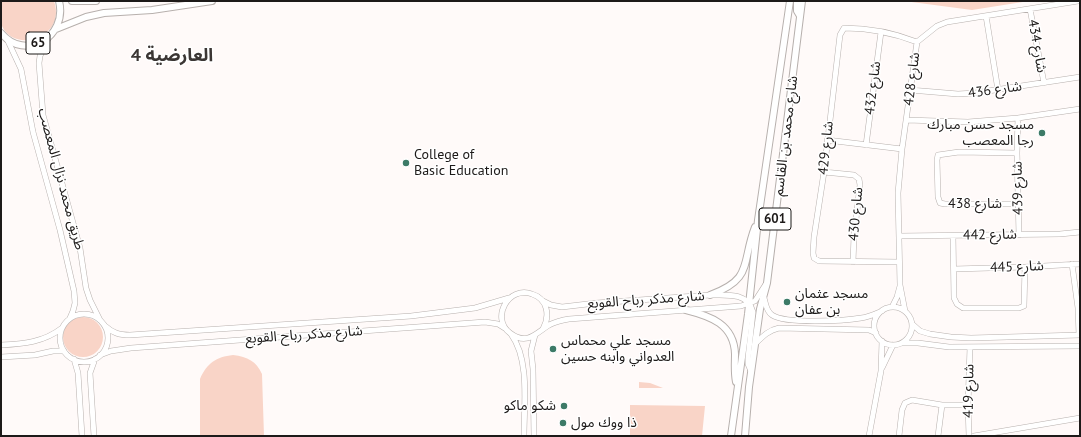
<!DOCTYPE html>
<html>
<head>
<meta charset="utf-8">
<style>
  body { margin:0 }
  #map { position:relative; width:1081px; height:437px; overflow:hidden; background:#fffaf9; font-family:"PT Sans",sans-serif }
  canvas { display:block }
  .frame { position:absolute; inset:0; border:2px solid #1d1a19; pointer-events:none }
</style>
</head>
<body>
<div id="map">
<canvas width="1081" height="437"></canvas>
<div class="frame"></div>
</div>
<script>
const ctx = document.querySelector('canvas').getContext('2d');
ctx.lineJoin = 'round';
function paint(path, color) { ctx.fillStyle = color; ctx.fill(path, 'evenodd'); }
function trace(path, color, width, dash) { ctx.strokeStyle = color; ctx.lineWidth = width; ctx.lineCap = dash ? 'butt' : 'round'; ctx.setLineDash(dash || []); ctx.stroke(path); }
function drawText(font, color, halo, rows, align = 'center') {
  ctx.font = font + ' "PT Sans","Noto Sans Arabic",sans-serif'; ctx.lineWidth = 3; ctx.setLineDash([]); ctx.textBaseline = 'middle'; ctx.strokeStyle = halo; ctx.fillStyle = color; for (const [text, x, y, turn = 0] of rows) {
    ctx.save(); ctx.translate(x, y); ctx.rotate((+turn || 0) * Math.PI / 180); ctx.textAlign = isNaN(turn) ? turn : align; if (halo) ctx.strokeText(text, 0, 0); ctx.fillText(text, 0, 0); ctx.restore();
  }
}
paint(new Path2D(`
  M1,1H54C67,38 14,54 2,26C0,19 1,8 1,1Z
  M904,1H1029L972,10Z
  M63 337a20 20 0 1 1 40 0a20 20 0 1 1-40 0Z
  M233,355C248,357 256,361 262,374L264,436H200V379C207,363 216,357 233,355Z
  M639,382L650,383L663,388H639Z
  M630,405L705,406L702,436H630Z`), '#f9d4c7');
const minor = new Path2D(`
  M1030,9L1044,83
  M986,16L998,90
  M49,37L40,56L39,63L43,115L80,248L86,288L90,300L100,320
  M7,39L21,69L33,132L60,230L74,291L75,303L73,311L70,318
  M910,90L958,94L975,93L1080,77
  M1018,118L1017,153L1019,235
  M907,120L968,122L1018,118L1080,109
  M827,140L902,149
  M866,145L881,32
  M1017,153L959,152L938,155L937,160L938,197L940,203L945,204H1019
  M824,172L854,175L859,179L860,185L854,236L853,262
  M900,236L1060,234L1080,232
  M953,236L954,298L957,304L963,308H1019L1024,306L1025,267
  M899,262L819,261L814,258L813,253L814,237L824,172L840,35L844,28C868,28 894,33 917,42
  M1072,264L1078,308L1079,335
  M954,269L1025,267L1080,264
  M764,298C766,304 766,311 772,315C785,324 844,321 861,318C869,317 875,314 882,311
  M543,301L551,305L562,307L596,303L710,295C726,295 748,292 753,312L748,358V364L751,371
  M892,307L897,297L900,286
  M874 326a19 19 0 1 1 38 0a19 19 0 1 1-38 0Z
  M905,311L900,285L898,193L902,149L917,42L937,26L947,22L1078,1
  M60 338a24 24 0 1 1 48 0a24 24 0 1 1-48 0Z
  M912,324L920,331L930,334L951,337L971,338L1080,335
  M105,326C113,333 119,335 130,335L411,316L475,308L509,298
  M543,329C550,316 548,299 532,294C509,285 490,318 510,333C527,346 536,333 549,325C555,322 562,320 569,319L741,306L755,301L766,284
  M511,334C530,360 524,404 524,436
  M756,343C763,336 769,330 779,328L869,330L876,333
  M902,343H918L949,347L1080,346
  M1,345C24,344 44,342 62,328
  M100,355L111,351L131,348L485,322L498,324L506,329
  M1,357L35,355L53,351H64
  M74,359L78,373L82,436
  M882,368L893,345
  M94,436L90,373L95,359
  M534,436L533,369L531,351L535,335
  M869,436L881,371L882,341
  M899,436L902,410L905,403L912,400L942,405H968
  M938,436L942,405
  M969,436L968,405L970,347
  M974,436L1080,418`);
const major = new Path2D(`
  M72,1H96
  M797,1V11L800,16
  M56,29L86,17L104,13L152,10L212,1
  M1,33C25,62 68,37 59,1
  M710,295C754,279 741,263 755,227
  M686,310C710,316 734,324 735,354C735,364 734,372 736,382
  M731,436L748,314L758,220L790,1
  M745,436L749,387L760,309L767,283L802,1`);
trace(minor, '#b7b0ad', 6);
trace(major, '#b7b0ad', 8);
trace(minor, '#fff', 5);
trace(major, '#fff', 6);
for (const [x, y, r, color] of [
  [1042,133,4,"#3c7a67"],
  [406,163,4,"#3c7a67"],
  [787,302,4,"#3c7a67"],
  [553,349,4,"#3c7a67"],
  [564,406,4,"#3c7a67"],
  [563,423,4,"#3c7a67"]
]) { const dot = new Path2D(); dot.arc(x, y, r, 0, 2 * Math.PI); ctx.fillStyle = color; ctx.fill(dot); trace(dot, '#fff', 1.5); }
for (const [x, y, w] of [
  [38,43,24],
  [775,219,32]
]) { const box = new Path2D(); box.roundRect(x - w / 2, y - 11, w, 22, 3); ctx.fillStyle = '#fff'; ctx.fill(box); trace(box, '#1d1a19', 1); }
drawText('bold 13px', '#1d1a19', null, [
  ["65",38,43],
  ["601",775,219]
]);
drawText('14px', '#1d1a19', '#fff', [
  ["شارع 434",1037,46,80],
  ["شارع 428",912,79,-83],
  ["شارع 432",873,88,-83],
  ["شارع 436",995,90,-8],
  ["شارع محمد بن القاسم",786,136,-83],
  ["شارع 429",826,148,-84],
  ["طريق محمد نزال المعصب",61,179,75],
  ["شارع 439",1018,188,-91],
  ["شارع 438",975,204],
  ["شارع 430",856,214,-85],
  ["شارع 442",990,235,-1],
  ["شارع 445",1017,267,-2],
  ["شارع مذكر رباح القوبع",646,300,-4],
  ["شارع مذكر رباح القوبع",304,335,-4],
  ["شارع 419",969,391,-89]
]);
drawText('14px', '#1d1a19', '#fff', [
  ["مسجد حسن مبارك",1034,125,"right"],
  ["رجا المعصب",1034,141,"right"],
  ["College of",414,155],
  ["Basic Education",414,171],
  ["مسجد عثمان",795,294],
  ["بن عفان",795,310],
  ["مسجد علي محماس",561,341],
  ["العدواني وابنه حسين",561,357],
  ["شكو ماكو",556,406,"right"],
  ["ذا ووك مول",571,423]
], 'left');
drawText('bold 18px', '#3b3634', '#fff', [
  ["العارضية 4",172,56]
]);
</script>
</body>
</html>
